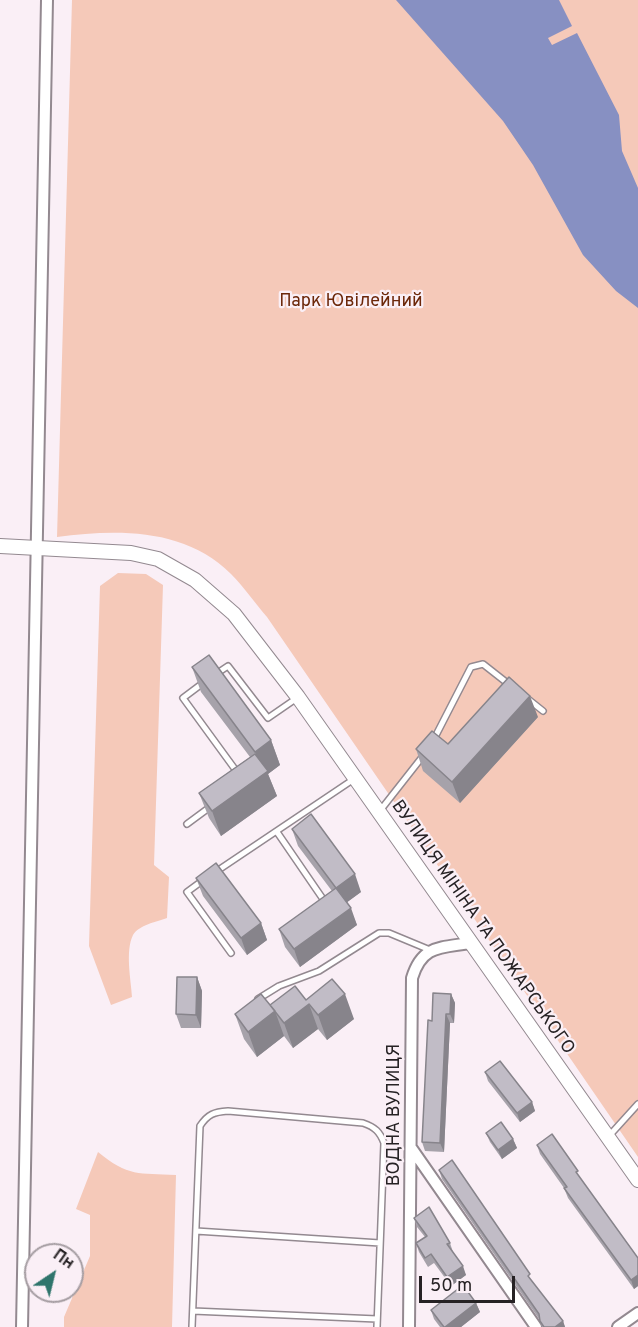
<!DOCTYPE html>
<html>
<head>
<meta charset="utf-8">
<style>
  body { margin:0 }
  #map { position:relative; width:638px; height:1327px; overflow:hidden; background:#faeff6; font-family:Overpass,sans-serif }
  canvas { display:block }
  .north { position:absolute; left:24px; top:1243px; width:60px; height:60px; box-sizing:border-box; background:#faeff6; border:2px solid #a59da2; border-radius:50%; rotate:35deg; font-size:16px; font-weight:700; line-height:24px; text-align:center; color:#262224 }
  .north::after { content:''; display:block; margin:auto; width:21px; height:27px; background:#2f756c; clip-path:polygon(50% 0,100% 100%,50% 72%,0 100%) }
  .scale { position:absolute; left:419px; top:1276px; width:96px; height:27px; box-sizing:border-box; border:3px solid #262224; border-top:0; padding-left:8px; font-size:18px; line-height:21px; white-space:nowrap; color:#262224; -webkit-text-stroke:4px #faeff6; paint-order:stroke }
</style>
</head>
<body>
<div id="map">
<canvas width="638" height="1327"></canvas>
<div class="north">Пн</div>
<div class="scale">50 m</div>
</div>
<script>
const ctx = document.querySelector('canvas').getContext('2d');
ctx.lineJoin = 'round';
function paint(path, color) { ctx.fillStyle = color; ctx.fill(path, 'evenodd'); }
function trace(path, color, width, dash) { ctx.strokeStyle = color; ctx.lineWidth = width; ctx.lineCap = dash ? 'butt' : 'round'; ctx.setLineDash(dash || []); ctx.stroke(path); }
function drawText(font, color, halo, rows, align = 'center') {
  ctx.font = font + ' Overpass,sans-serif'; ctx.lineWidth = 4.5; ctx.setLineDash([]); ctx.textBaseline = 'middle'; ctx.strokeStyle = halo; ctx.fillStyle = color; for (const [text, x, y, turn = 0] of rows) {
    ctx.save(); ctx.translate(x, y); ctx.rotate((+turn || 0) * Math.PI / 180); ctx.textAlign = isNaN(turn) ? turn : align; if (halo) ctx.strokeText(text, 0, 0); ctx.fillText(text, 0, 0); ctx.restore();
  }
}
paint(new Path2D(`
  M72,0H638V1157L267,617C255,603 244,587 231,574C185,528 118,529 57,537Z
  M118,573L146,574L163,585L154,865L169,877L167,918C156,922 139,925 133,935C125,951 131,980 132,997L111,1005L89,946L100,586Z
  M98,1152C128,1177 139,1173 176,1175L172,1327H64V1317L90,1256V1215L76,1209Z`), '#f5c9b9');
paint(new Path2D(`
  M396,0H559L572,26L548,38L552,45L577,33L619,115L622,151L638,188V308L616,291L583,255L533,165L503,121Z`), '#8790c2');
const service = new Path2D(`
  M216,674L228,666L268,718L297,698
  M203,683L183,698L237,772
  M528,699L543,711
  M433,741L471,667L483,664L511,686
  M379,812L423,756
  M187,824L210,807
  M277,832L325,902
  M214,873L354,779
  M202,881L187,892L231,953
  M258,999L279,986L319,971L379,933H389L430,950
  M609,1136L638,1104
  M196,1231L380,1243
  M193,1311L377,1319
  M192,1327L200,1126C208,1114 214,1112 228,1111L363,1123C375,1127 380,1132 384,1143L377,1327`);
const minor = new Path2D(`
  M412,1149L536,1327
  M22,1327L47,0
  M409,1327L412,978C422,945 440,948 470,943
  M618,1327L638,1313`);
const tertiary = new Path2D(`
  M0,546L131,553L158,559L195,580L234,614L298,697L638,1180`);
trace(service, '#938990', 8);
trace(minor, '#938990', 14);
trace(tertiary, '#938990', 16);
trace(service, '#fff', 5);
trace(minor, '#fff', 10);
trace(tertiary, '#fff', 14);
paint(new Path2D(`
  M192,667L271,740L280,765L268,774L277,796L221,836L209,818L199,793L250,757L201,692Z
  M538,717L460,803L423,771L416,749L448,744Z
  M292,829L361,892L347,902L357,925L300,967L285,947L279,929L332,891L298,846Z
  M196,878L261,923L267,940L247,955L203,896Z
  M197,977L202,991L201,1028H181L176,1014Z
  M451,994L455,1003L454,1023H450L444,1152L425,1151L422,1142L432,1021Z
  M306,1000L354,1019L327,1040L318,1029L293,1048L284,1036L257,1057L244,1039L235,1014L270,1005Z
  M485,1072L532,1102L535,1111L520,1122L488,1081Z
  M486,1133L513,1139L517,1148L502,1159L490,1142Z
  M537,1145L581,1179L638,1258V1286L634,1289L568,1198L564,1188L540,1154Z
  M439,1170L533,1283L563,1321L565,1327H542L539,1319L442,1179Z
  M414,1218L450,1243L453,1252L466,1275L451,1286L434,1263L428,1267L419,1252L416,1243L425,1237L417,1227Z
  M476,1303L480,1312L461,1327H440L434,1319L431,1310Z`), '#a6a2aa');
paint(new Path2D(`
  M530,696L538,717L460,803L452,782Z
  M271,740L280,765L268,774L277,796L221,836L212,811L263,774L255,752Z
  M355,874L361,892L342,906L336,888Z
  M351,908L357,925L300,967L294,949Z
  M261,923L267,940L247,955L241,938Z
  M197,977L202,991L201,1028L196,1015Z
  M345,994L354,1019L327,1040L318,1015Z
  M451,994L455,1003L454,1023L450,1014Z
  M309,1004L318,1029L293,1048L284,1023Z
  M275,1011L284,1036L257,1057L248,1032Z
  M446,1014L450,1023L444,1152L440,1143Z
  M532,1102L535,1111L520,1122L517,1113Z
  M513,1139L517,1148L502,1159L498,1150Z
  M463,1266L466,1275L451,1286L447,1277Z
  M638,1275V1286L634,1289L631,1280Z
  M476,1303L480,1312L461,1327H445Z
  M563,1321L565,1327H555Z`), '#87848b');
const building = new Path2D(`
  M209,655L271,740L255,752L192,667Z
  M509,677L530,696L452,782L416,749L432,731L448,744Z
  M255,754L268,771L212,811L199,793Z
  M311,814L355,874L336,888L292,829Z
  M216,863L261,923L241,938L196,878Z
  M336,888L351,908L294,949L279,929Z
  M177,977H197L196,1015L176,1014Z
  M332,979L345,994L318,1015L309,1004L284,1023L270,1005L295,986L306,1000Z
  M433,993L451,994L450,1014H446L440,1143L422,1142L428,1020L432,1021Z
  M261,994L275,1011L248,1032L235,1014Z
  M500,1061L532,1102L517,1113L485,1072Z
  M501,1122L513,1139L498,1150L486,1133Z
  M552,1134L578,1171L576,1172L638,1258V1275L631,1280L564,1188L567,1187L537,1145Z
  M452,1160L530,1274L528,1276L563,1321L555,1327H544L540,1321L539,1314L439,1170Z
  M429,1207L450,1243L447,1244L463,1266L447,1277L431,1254L425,1258L416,1243L427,1236L414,1218Z
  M463,1285L476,1303L445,1327H444L431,1310Z`);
paint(building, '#c1bcc6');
trace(building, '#87848b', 1.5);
drawText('18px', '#6c2709', '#faeff6', [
  ["Парк Ювілейний",351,302]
]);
drawText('18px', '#262224', '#faeff6', [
  ["ВУЛИЦЯ МІНІНА ТА ПОЖАРСЬКОГО",482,928,55],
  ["ВОДНА ВУЛИЦЯ",395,1115,-90]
]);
</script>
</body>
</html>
